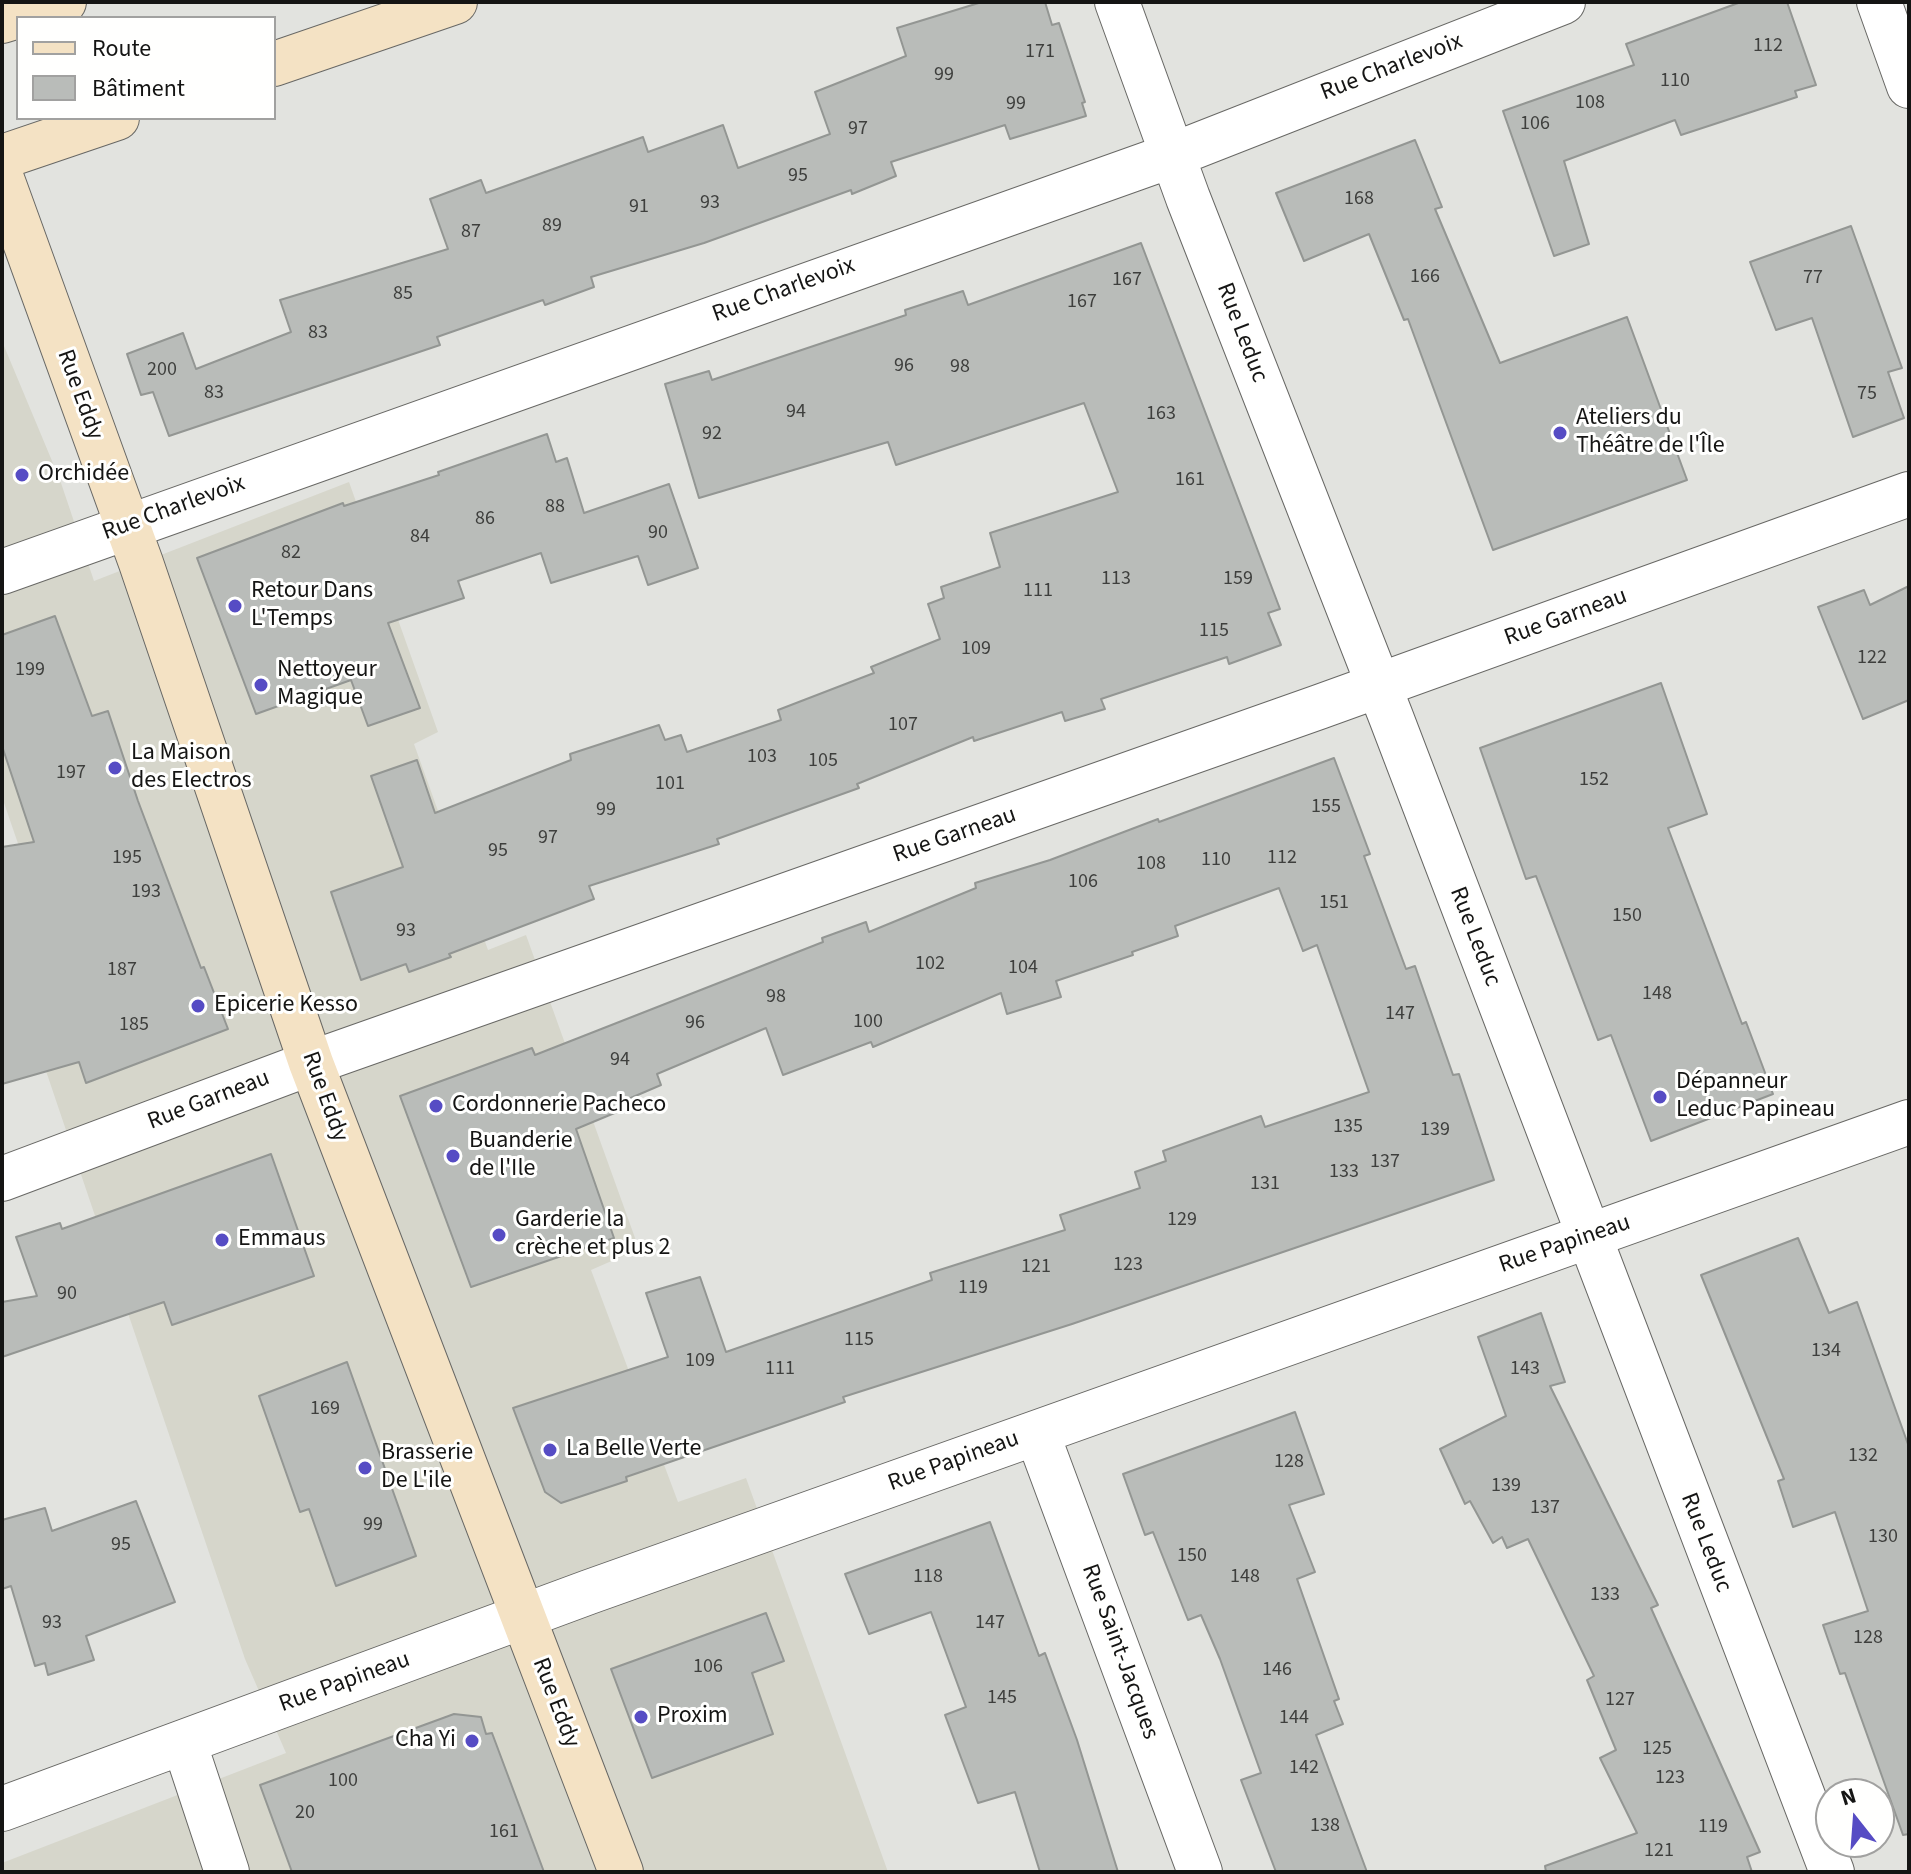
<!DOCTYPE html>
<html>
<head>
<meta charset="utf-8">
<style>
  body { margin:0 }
  #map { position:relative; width:1911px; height:1874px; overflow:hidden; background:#e2e3df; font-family:"Source Sans 3",sans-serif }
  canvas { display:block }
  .frame { position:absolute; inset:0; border:4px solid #151514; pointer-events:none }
  .legend { position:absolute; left:16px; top:16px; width:260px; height:104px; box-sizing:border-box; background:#fffffe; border:2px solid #a1a1a0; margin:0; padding:10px 14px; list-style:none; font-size:24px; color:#151514 }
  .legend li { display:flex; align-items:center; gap:16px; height:40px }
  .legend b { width:40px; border:2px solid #a1a1a0 }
  .north { position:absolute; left:1815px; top:1778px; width:80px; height:80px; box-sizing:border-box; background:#fffffe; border:2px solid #a1a1a0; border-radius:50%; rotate:343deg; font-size:22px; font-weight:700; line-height:32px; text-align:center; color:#151514 }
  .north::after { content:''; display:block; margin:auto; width:28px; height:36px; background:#564cc4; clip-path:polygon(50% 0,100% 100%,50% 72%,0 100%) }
</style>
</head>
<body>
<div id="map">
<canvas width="1911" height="1874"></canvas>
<div class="frame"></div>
<ul class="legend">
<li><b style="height:10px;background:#f4e2c4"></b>Route</li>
<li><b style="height:22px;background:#b9bcb9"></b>Bâtiment</li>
</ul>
<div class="north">N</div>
</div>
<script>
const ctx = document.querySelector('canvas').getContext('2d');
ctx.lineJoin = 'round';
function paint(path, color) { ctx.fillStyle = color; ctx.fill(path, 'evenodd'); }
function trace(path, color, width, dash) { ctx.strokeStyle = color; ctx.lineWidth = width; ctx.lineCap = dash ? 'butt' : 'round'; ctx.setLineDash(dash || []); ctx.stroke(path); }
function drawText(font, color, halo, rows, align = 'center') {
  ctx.font = font + ' "Source Sans 3",sans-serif'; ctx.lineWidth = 6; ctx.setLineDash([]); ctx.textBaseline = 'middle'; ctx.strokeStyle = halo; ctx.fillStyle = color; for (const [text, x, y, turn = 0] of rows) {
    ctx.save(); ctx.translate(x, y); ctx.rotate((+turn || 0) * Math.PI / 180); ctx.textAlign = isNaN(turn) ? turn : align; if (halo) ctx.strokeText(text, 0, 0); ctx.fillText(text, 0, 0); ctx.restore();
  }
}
paint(new Path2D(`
  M4,346L60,480L94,581L349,482L438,732L414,744L488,950L526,935L639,1249L591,1270L678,1502L746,1478L888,1872H2V1863L286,1753L245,1659L2,941L24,861L2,797Z`), '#d6d6cb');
const building = new Path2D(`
  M982,2H1045L1052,25L1059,23L1085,102L1082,103L1086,116L1010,139L1005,125L891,162L896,176L852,194L851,190L704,243L591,277L594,287L545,305L543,300L437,337L440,345L169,436L153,392L141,395L127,354L183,333L196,369L291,332L280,300L448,249L430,199L481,180L486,193L643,137L648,152L723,125L738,168L830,134L815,92L906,56L897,28Z
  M1741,2H1787L1816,85L1795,91L1797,97L1681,135L1675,120L1564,161L1589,244L1554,256L1503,111L1634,65L1626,44Z
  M1415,140L1442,207L1435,209L1500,363L1627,317L1687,480L1493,550L1408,319L1404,320L1369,234L1304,261L1276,193Z
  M1851,226L1902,368L1888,372L1904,418L1853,437L1812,318L1776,330L1750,262Z
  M1141,243L1280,609L1268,613L1281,645L1229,664L1227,657L1101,699L1105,709L1065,721L1062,712L974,741L973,737L857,784L859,788L717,839L719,844L589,886L594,899L449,954L451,957L409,972L406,964L361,980L331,892L403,867L371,776L417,760L435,813L571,760L570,754L659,725L665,740L681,735L687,752L781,720L778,710L874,673L871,667L940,639L928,604L944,598L941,587L1000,567L990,533L1118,492L1084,403L896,465L888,442L699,498L665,384L709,371L712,380L906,315L905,310L963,291L968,305Z
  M547,434L556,462L567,458L584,513L669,484L698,568L648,585L638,556L551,583L541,553L458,581L464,598L388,623L420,708L368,726L351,680L256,714L197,558L343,503L344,506L439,475L438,472Z
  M1909,586V700L1863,719L1818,607L1864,590L1870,605Z
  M55,616L92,716L108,711L138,801L201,968L204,967L228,1029L86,1083L79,1062L2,1084V847L34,842L2,746V635Z
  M1661,683L1707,814L1668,828L1742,1024L1746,1022L1773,1094L1651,1141L1611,1035L1598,1040L1536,876L1526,879L1480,748Z
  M1334,758L1370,854L1364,856L1406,969L1415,966L1453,1075L1459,1074L1494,1180L1072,1324L843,1397L845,1402L626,1477L627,1481L561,1503L545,1492L513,1408L668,1357L646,1293L700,1277L726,1352L932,1280L930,1273L1065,1230L1060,1215L1140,1188L1135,1172L1166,1161L1163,1151L1261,1116L1265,1127L1369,1092L1317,945L1303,951L1279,888L1175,926L1178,936L1132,952L1133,955L1056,981L1061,997L1007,1014L1001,993L873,1047L871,1042L783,1075L766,1028L657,1074L661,1085L626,1100L629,1107L576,1129L614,1238L471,1287L400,1096L532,1048L535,1055L823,942L822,938L866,922L869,932L976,888L975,883L1050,860L1158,819L1159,822Z
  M271,1154L314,1276L172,1325L164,1302L2,1357V1302L37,1296L16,1237L60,1223L62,1229Z
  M1798,1238L1829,1313L1857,1302L1909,1447V1834L1903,1835L1845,1673L1840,1674L1823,1625L1868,1611L1835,1512L1793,1527L1778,1481L1784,1479L1701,1275Z
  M1541,1313L1565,1382L1550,1386L1658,1605L1651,1608L1760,1852L1747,1857L1752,1872H1546L1545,1866L1637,1833L1600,1758L1616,1750L1587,1680L1594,1676L1528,1539L1507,1548L1502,1537L1493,1543L1470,1501L1465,1504L1440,1449L1506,1416L1478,1337Z
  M347,1362L416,1556L336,1586L309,1509L300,1512L259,1396Z
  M1295,1412L1324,1494L1289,1505L1315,1572L1297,1579L1339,1699L1334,1701L1343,1724L1316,1735L1367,1872H1276L1241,1780L1261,1773L1220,1659L1201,1615L1188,1620L1153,1532L1145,1535L1123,1474Z
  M136,1501L175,1602L86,1636L94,1660L48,1675L45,1663L35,1666L11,1586L2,1589V1520L45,1508L52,1531Z
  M990,1522L1039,1656L1045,1653L1077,1740L1118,1872H1040L1015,1792L978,1803L945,1715L966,1707L931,1612L869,1634L845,1574Z
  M766,1613L784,1661L752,1673L773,1734L652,1778L611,1669Z
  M454,1714L481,1717L486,1734L492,1733L544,1872H292L260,1785Z`);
paint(building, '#b9bcb9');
trace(building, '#939693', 2);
const minor = new Path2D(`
  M1117,2L1188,198L1391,717L1832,1872
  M1879,2L1909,86
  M2,572L1173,155L1563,2
  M2,1179L311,1063L1319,707L1909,494
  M1037,1433L1200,1872
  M184,1742L227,1872
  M2,1809L589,1592L1909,1122`);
const secondary = new Path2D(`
  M2,21L64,2
  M274,64L455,2
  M2,157L117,118
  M2,179L141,563L311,1063L621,1872`);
trace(minor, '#686865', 46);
trace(secondary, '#686865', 46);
trace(minor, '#fff', 44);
trace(secondary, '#f4e2c4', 44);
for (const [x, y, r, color] of [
  [1560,433,8,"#564cc4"],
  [22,475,8,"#564cc4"],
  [235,606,8,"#564cc4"],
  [261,685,8,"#564cc4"],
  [115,768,8,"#564cc4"],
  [198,1006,8,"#564cc4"],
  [1660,1097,8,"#564cc4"],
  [436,1106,8,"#564cc4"],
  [453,1156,8,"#564cc4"],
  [499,1235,8,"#564cc4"],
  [222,1240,8,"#564cc4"],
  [550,1450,8,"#564cc4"],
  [365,1468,8,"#564cc4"],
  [641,1717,8,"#564cc4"],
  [472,1741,8,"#564cc4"]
]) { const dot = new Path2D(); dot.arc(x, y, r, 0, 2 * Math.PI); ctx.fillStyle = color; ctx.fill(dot); trace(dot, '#fffffe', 3); }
drawText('20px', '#3e3f3d', null, [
  ["112",1768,47],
  ["171",1040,53],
  ["99",944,76],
  ["110",1675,82],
  ["108",1590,104],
  ["99",1016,105],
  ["106",1535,125],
  ["97",858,130],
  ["95",798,177],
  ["168",1359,200],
  ["93",710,204],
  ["91",639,208],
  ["89",552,227],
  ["87",471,233],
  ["166",1425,278],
  ["77",1813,279],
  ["167",1127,281],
  ["85",403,295],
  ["167",1082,303],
  ["83",318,334],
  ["96",904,367],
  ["98",960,368],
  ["200",162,371],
  ["83",214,394],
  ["75",1867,395],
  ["94",796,413],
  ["163",1161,415],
  ["92",712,435],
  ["161",1190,481],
  ["88",555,508],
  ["86",485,520],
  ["90",658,534],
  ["84",420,538],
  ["82",291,554],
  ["113",1116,580],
  ["159",1238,580],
  ["111",1038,592],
  ["115",1214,632],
  ["109",976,650],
  ["122",1872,659],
  ["199",30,671],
  ["107",903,726],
  ["103",762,758],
  ["105",823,762],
  ["197",71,774],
  ["152",1594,781],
  ["101",670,785],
  ["155",1326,808],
  ["99",606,811],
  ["97",548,839],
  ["95",498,852],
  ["195",127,859],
  ["112",1282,859],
  ["110",1216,861],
  ["108",1151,865],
  ["106",1083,883],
  ["193",146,893],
  ["151",1334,904],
  ["150",1627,917],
  ["93",406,932],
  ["102",930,965],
  ["104",1023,969],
  ["187",122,971],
  ["148",1657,995],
  ["98",776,998],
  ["147",1400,1015],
  ["100",868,1023],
  ["96",695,1024],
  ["185",134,1026],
  ["94",620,1061],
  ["135",1348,1128],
  ["139",1435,1131],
  ["137",1385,1163],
  ["133",1344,1173],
  ["131",1265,1185],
  ["129",1182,1221],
  ["123",1128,1266],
  ["121",1036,1268],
  ["119",973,1289],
  ["90",67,1295],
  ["115",859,1341],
  ["134",1826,1352],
  ["109",700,1362],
  ["111",780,1370],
  ["143",1525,1370],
  ["169",325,1410],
  ["132",1863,1457],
  ["128",1289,1463],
  ["139",1506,1487],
  ["137",1545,1509],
  ["99",373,1526],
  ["130",1883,1538],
  ["95",121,1546],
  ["150",1192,1557],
  ["118",928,1578],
  ["148",1245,1578],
  ["133",1605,1596],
  ["93",52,1624],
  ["147",990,1624],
  ["128",1868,1639],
  ["106",708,1668],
  ["146",1277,1671],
  ["145",1002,1699],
  ["127",1620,1701],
  ["144",1294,1719],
  ["125",1657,1750],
  ["142",1304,1769],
  ["123",1670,1779],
  ["100",343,1782],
  ["20",305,1814],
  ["138",1325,1827],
  ["119",1713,1828],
  ["161",504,1833],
  ["121",1659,1852]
]);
drawText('24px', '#151514', '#fffffe', [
  ["Rue Charlevoix",1392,68,-21],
  ["Rue Charlevoix",784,291,-20],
  ["Rue Leduc",1241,333,69],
  ["Rue Eddy",79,395,70],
  ["Rue Charlevoix",174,509,-20],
  ["Rue Garneau",1566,618,-20],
  ["Rue Garneau",955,836,-19],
  ["Rue Leduc",1474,937,69],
  ["Rue Eddy",324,1097,70],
  ["Rue Garneau",209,1101,-21],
  ["Rue Papineau",1565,1245,-19],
  ["Rue Papineau",954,1462,-20],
  ["Rue Leduc",1705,1543,69],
  ["Rue Saint-Jacques",1119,1652,70],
  ["Rue Papineau",345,1683,-20],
  ["Rue Eddy",555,1703,69]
]);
drawText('24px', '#151514', '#fffffe', [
  ["Ateliers du",1576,419],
  ["Théâtre de l'Île",1576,447],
  ["Orchidée",38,475],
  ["Retour Dans",251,592],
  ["L'Temps",251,620],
  ["Nettoyeur",277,671],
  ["Magique",277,699],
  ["La Maison",131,754],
  ["des Electros",131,782],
  ["Epicerie Kesso",214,1006],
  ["Dépanneur",1676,1083],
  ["Leduc Papineau",1676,1111],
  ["Cordonnerie Pacheco",452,1106],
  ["Buanderie",469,1142],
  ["de l'Ile",469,1170],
  ["Garderie la",515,1221],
  ["crèche et plus 2",515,1249],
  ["Emmaus",238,1240],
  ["La Belle Verte",566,1450],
  ["Brasserie",381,1454],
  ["De L'ile",381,1482],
  ["Proxim",657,1717],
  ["Cha Yi",456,1741,"right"]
], 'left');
</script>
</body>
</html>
